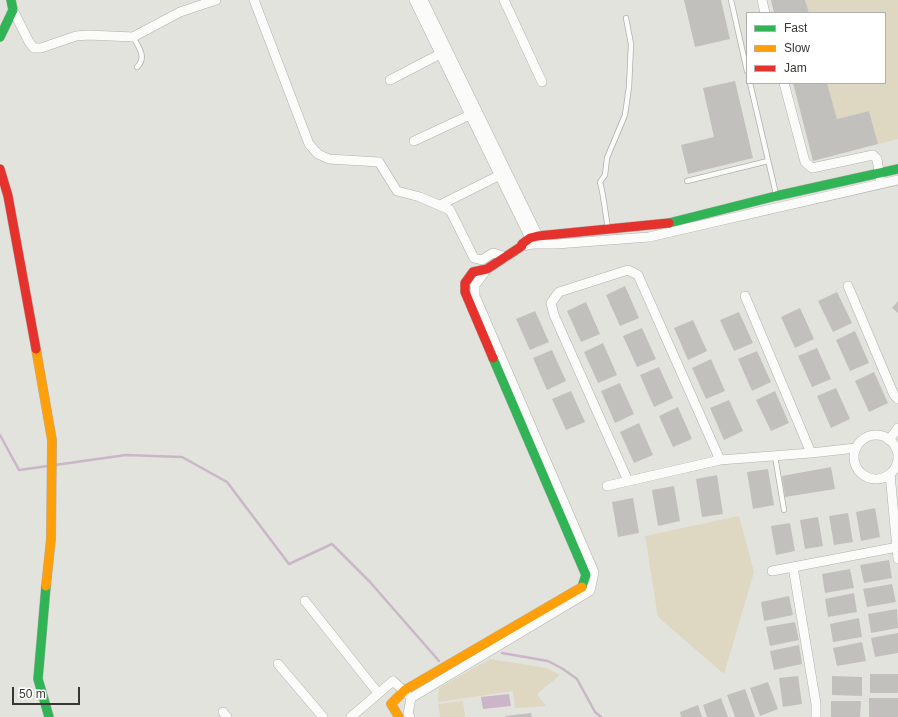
<!DOCTYPE html>
<html>
<head>
<meta charset="utf-8">
<style>
  body { margin:0 }
  #map { position:relative; width:898px; height:717px; overflow:hidden; background:#e3e3de; font-family:Helvetica,sans-serif }
  canvas { display:block }
  .legend { position:absolute; left:746px; top:12px; width:140px; height:72px; box-sizing:border-box; background:#fff; border:1px solid #afafad; margin:0; padding:5px 7px; list-style:none; font-size:12px; color:#373632 }
  .legend li { display:flex; align-items:center; gap:8px; height:20px }
  .legend b { width:20px; border:1px solid #afafad }
  .scale { position:absolute; left:12px; top:687px; width:68px; height:18px; box-sizing:border-box; border:2px solid #373632; border-top:0; padding-left:5px; font-size:12px; line-height:14px; white-space:nowrap; color:#373632; -webkit-text-stroke:3px #fff; paint-order:stroke }
</style>
</head>
<body>
<div id="map">
<canvas width="898" height="717"></canvas>
<ul class="legend">
<li><b style="height:5px;background:#30b455"></b>Fast</li>
<li><b style="height:5px;background:#ff9f0a"></b>Slow</li>
<li><b style="height:5px;background:#e5322d"></b>Jam</li>
</ul>
<div class="scale">50 m</div>
</div>
<script>
const ctx = document.querySelector('canvas').getContext('2d');
ctx.lineJoin = 'round';
function paint(path, color) { ctx.fillStyle = color; ctx.fill(path, 'evenodd'); }
function trace(path, color, width, dash) { ctx.strokeStyle = color; ctx.lineWidth = width; ctx.lineCap = dash ? 'butt' : 'round'; ctx.setLineDash(dash || []); ctx.stroke(path); }
paint(new Path2D(`
  M805,0H898V139L878,144L869,111L837,119L827,83H885V13H809Z
  M739,516L754,572L724,674L658,617L645,536Z
  M490,659L547,668L560,675L537,694L546,706L515,708L513,691L438,702L439,688Z
  M463,701L465,717H440L438,704Z`), '#ded7c1');
paint(new Path2D(`
  M509,694L511,706L483,709L481,697Z`), '#cab6c8');
trace(new Path2D(`
  M0,435L19,470L48,466
  M55,465L126,455L182,457L227,482L289,564L332,544L370,582L439,661
  M502,653L548,661L563,669L577,679L595,712L601,717`), '#cab6c8', 2.5);
paint(new Path2D(`
  M684,0H721L730,39L695,47Z
  M771,0H805L809,13H774Z
  M735,81L753,158L688,174L681,145L714,137L703,88Z
  M793,83H827L837,119L869,111L878,144L813,161Z
  M625,286L639,318L620,326L606,295Z
  M837,292L852,323L833,332L818,301Z
  M898,301V313L892,308Z
  M586,302L600,334L581,342L567,311Z
  M800,308L814,339L795,348L781,317Z
  M535,311L549,342L530,350L516,319Z
  M739,312L753,343L734,351L720,320Z
  M693,320L707,351L688,360L674,328Z
  M642,328L656,359L637,367L623,336Z
  M855,331L869,363L850,371L836,340Z
  M603,343L617,375L598,383L584,352Z
  M817,348L831,379L812,387L798,356Z
  M552,350L566,381L547,390L533,358Z
  M757,351L771,382L752,391L738,359Z
  M711,359L725,391L706,399L692,368Z
  M659,367L673,398L654,407L640,375Z
  M874,372L888,403L869,412L855,381Z
  M620,383L634,414L615,423L601,391Z
  M836,388L850,419L831,428L817,396Z
  M571,391L585,422L566,430L552,399Z
  M775,391L789,423L771,431L756,400Z
  M729,400L743,431L724,440L710,408Z
  M678,407L692,439L673,447L659,416Z
  M639,423L653,455L634,463L620,432Z
  M831,467L835,489L785,497L782,476Z
  M768,469L774,505L753,509L747,472Z
  M717,475L723,514L702,517L696,479Z
  M674,486L680,521L658,526L652,490Z
  M633,498L639,533L618,537L612,502Z
  M875,508L880,537L861,541L856,512Z
  M848,513L853,542L834,545L829,516Z
  M818,517L823,546L805,549L800,520Z
  M790,523L795,551L776,555L771,526Z
  M889,560L892,578L864,583L860,565Z
  M850,569L854,588L825,593L822,574Z
  M892,584L896,602L867,607L863,589Z
  M854,593L857,612L828,617L825,599Z
  M789,596L793,615L764,621L761,602Z
  M897,609L898,628L871,633L868,614Z
  M859,618L862,637L833,642L830,624Z
  M795,622L799,640L770,646L766,627Z
  M898,633V653L875,657L871,638Z
  M862,642L866,661L837,666L833,648Z
  M799,645L802,664L774,670L770,651Z
  M870,674H898V693H870Z
  M798,676L802,704L783,707L779,678Z
  M832,676L862,677V696L832,695Z
  M768,682L778,709L760,716L750,688Z
  M745,689L755,717H735L727,695Z
  M721,698L728,717H707L703,705Z
  M869,698H898V717H869Z
  M831,701H861L860,717H831Z
  M698,705L702,717H681L680,712Z
  M531,713L532,717H506L505,716Z`), '#c1c0bd');
const lane = new Path2D(`
  M731,0L747,71
  M133,37C139,47 147,58 137,67
  M750,83L776,194
  M687,181L768,161
  M608,228C605,212 604,197 600,182L605,175L607,158L625,115L629,87L631,44L626,18
  M775,456L784,510`);
const street = new Path2D(`
  M254,0L309,144L318,154L329,159L379,162L397,191L420,197L450,210L474,258L482,260L493,253L506,257
  M414,0L530,238
  M423,0L538,236
  M504,0L542,82
  M762,0L765,13
  M13,10L29,42L34,48H41L76,36L88,35L133,37L180,12L216,0
  M390,80L440,54
  M784,83L805,162L812,168L873,155L877,159L880,178
  M414,141L470,115
  M440,205L500,175
  M522,246L533,244H556L649,237L898,180
  M848,286L894,395L898,399
  M745,296L811,453
  M854 457a22 22 0 1 1 44 0a22 22 0 1 1-44 0Z
  M889,440L898,428
  M890,474L898,559
  M628,481L554,315L551,303L559,292L628,270L638,275L720,460
  M607,486L720,460L811,453L856,448
  M772,571L793,567
  M305,601L378,693
  M278,664L323,717
  M223,712L227,717
  M351,717L393,681L407,694
  M410,717L408,714L411,698L590,591L594,572L475,296V285L487,269
  M816,717V704L793,567L898,547`);
const fast = new Path2D(`
  M0,37L13,10L11,0
  M669,223L776,196L898,169
  M493,358L586,575L582,587
  M46,586L38,679L49,717`);
const slow = new Path2D(`
  M36,349L52,440L51,539L46,586
  M399,717L391,704L405,690L582,587`);
const jam = new Path2D(`
  M0,169L8,196L36,349
  M493,358L465,292V283L473,272L487,269L522,246V244L530,238L538,236L669,223`);
trace(lane, '#b0b0ac', 6);
trace(street, '#b0b0ac', 10);
trace(fast, '#b0b0ac', 10);
trace(slow, '#b0b0ac', 10);
trace(jam, '#b0b0ac', 10);
trace(lane, '#fbfbfa', 4.5);
trace(street, '#fbfbfa', 9);
trace(fast, '#30b455', 9);
trace(slow, '#ff9f0a', 9);
trace(jam, '#e5322d', 9);
</script>
</body>
</html>
